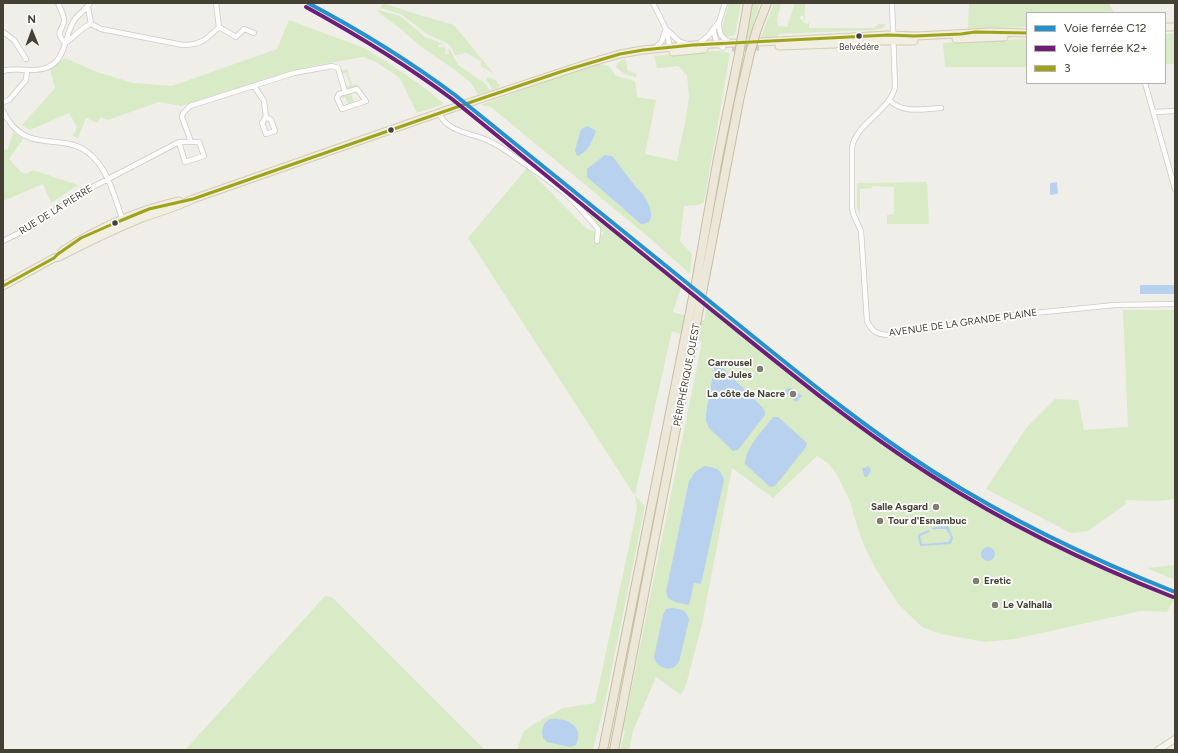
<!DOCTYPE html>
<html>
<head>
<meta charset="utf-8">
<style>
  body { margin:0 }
  #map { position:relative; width:1178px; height:753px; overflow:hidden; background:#f0eee8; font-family:Figtree,sans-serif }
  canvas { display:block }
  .frame { position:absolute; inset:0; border:4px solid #454034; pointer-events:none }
  .legend { position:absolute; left:1026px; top:12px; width:140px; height:72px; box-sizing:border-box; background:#fff; border:1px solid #b5b3ae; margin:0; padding:5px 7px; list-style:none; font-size:12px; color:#454034 }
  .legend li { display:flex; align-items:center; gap:8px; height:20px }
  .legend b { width:20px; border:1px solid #b5b3ae }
  .north { position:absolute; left:12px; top:12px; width:40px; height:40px; -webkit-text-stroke:3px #fff; paint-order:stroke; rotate:359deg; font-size:11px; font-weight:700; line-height:16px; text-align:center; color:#454034 }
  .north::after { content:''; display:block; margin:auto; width:14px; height:18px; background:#454034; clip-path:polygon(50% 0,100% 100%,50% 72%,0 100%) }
</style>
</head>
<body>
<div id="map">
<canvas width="1178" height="753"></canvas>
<div class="frame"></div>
<ul class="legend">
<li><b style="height:5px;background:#2691d0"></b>Voie ferrée C12</li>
<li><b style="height:5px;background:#6e1e78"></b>Voie ferrée K2+</li>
<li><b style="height:5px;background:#9ea319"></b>3</li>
</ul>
<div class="north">N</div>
</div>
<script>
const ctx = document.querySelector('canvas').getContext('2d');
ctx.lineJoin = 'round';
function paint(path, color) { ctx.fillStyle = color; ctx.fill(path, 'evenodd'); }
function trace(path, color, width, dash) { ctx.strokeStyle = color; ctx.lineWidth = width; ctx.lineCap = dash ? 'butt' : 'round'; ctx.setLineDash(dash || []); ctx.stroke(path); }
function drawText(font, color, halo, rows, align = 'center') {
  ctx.font = font + ' Figtree,sans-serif'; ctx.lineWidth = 3.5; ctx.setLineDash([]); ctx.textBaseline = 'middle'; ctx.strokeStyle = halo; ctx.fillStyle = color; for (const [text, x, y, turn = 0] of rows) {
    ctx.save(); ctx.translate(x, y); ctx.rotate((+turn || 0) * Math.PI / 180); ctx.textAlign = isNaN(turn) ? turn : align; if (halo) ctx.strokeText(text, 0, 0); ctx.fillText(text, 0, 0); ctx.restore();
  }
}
paint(new Path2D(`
  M383,3L413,13L454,25L494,74L480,66L482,62L465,52L463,54L455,55L452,49L447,43L427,34L401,14L380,8Z
  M729,3H741L735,35L727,37L721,34L722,28Z
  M752,3H760L749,39H745Z
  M774,3H781L777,19L778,26L787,27L795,3H805V21L803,15L799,17C802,20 804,24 808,24L809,21V28H874L879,24H886L883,28L874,30L778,34L777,38L760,39Z
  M969,3H1109L1114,13H1027V27L968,29Z
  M379,10L400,16L425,37L444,44L438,45L439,47H446L445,54L448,55L449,48L458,65L486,84L490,91L478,95L471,83L455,70L420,46L402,30L378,12Z
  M289,20L364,48L392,65L422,86L444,104L417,113L401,80L397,76L376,62L363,57L306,67L181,106L159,102L108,120L101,117L97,123L86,118L78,138L73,136L77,127L69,113L30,130L22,125L55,88L50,69L65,58L97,72L133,83L172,86L277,49Z
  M1175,33V64H1165V34Z
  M1027,39V67H945L943,43Z
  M710,51H721L730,54L704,202L699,205L684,206L680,241L692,254L690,274L652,240L491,107L480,105L594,65C608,64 608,64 616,76L635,81L637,97L656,100L645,154L677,161L686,117L689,97L687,75L678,66L657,68L654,56Z
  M625,59L628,71L637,74L636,77L624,74L616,67C617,62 620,61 625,59Z
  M347,69L352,85L357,84L359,86L348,89L346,87L350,85L346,73L342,74V71Z
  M488,77L497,81L500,87L492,90L489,83L486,81Z
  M355,92V93L351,94L354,102H358L344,106L348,104L345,97L341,98L342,96Z
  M13,132L23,139L9,159L21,172L26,174L33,170L78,185L51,203L43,184L3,201V150L8,149Z
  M527,168L587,229L605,235L571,194L584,206L682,285L673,312L704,321L707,303L710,304L848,417L931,476L1006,520L1059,546L1146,585L1175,597L1167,612L1140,611L1015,639L985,642L941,634L922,627L898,604L874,566L865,548L858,529L850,501L837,475L829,464L817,456L773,498L732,468L702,624L686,685L681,695L656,677L633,731L629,750H620L625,731L623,730L702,342L672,331L635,495L645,506L604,707L593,750H517L523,732L532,725L563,708L595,703L637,509L635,496L468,238Z
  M927,182L929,224H887V215L894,214V187L872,186V188L860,189V215L857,208V183Z
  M1123,310H1175V499L1159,501L1125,500L1126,504L1088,531L1071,533L986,489L1026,428L1055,399L1078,400L1084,430L1128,427Z
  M1175,565V580L1147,568Z
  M325,596L332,597L485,750H185Z`), '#d8ebc6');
paint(new Path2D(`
  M588,126L596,131C592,141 588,153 577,156L575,150L581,129Z
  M605,155L612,156C620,166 627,176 635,186C639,190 644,195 647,201C651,209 656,225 641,224L587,177V169Z
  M1057,182L1058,193L1057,194L1051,195L1050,194V184L1051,183Z
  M1140,285H1175V294H1140Z
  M718,363L764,409L765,415L738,450L733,451L709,428L706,421V413L715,364Z
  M788,388H792L802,396L796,402L784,392Z
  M773,417H778L807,443L806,447L775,486L770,487L745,464C746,446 763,431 773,417Z
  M704,466C717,468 720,468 724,480L701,584L694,583L689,605L675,602L668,598L666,592L689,481L695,472Z
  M867,466H868L871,470L867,477H865L864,475L862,468H866Z
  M948,526L953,538L951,544L920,546L918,537L919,534L929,530L930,532L920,536L922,544L948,542L951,537L946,529H936L933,530L932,528L935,527Z
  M981 554a7 7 0 1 1 14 0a7 7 0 1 1-14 0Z
  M671,608C679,609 687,609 689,620L679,662C677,664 676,666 674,667C666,672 655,665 654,657L663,615L666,609Z
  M549,719C565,717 585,725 576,745L570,747L547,742L543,738L542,732L544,724Z`), '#b7d1ef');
trace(new Path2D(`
  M732,48L759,47`), '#cecbc4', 7, [7, 3.5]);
const street = new Path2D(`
  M58,3C60,8 63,13 64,19C65,30 53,30 65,43
  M653,3L666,29L670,48
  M892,3L895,87C890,111 855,124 852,148V207L853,213L861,231L867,321C871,330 876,334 887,335L1014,315L1115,305L1175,304
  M88,7L91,24L101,29L183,45C201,45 207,39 219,27L216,3
  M719,22C719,32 720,37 729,42
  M219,27L236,37L244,29L254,33
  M714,28C714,38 716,41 723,48
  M666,29L680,42L687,44
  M3,32L14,40L26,59
  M65,43C74,38 81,27 91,24
  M697,45L708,36L719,22L725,3
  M655,48L662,41L665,31
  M3,71C17,67 32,73 46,68C67,61 64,34 75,19C80,13 86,9 90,3
  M1145,83L1175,189
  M254,86L264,101L266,117L271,120L275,131L266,134L262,123L266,117
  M357,89L366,101L342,109L337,98L339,94Z
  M889,100C903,114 923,109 941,108
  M3,102L9,100L26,80L27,71
  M3,111C5,114 6,118 9,121C30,153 67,132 91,155C109,171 115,199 123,221
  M1154,112L1175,111
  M439,113C447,133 474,133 491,142C502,147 512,155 522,162C537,172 553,183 567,195C578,205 588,218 598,229L597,241
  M179,142L185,162L204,156L199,142H191
  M3,241L27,229L60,207L89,189L179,142H191L182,117L183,113L190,106L294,73L332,66L338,68L345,92`);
const secondary = new Path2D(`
  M1158,750L1175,739`);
const primary = new Path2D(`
  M1165,27H1175
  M956,39L1004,37
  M760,42L888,35L917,36L990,32L1027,33
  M779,46L835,44L847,42L873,41H914
  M673,52L704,49
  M62,251C98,228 138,210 179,201
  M3,286L54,258L59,257C86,243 113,230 142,218C159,212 177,207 193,199L450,109L589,63L620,54L643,50L693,45L734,43`);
const highway = new Path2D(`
  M744,26L748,3
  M757,29L767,3
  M603,750L697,277L718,158L739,54
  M614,750L739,101L750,53`);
trace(street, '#cccac4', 6);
trace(secondary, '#cfccbe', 8);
trace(primary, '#d2cdb5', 9);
trace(highway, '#c8bfa2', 10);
trace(street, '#fdfcfc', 4.5);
trace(secondary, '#f6f5ee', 6);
trace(primary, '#f1eee2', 7);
trace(highway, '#ece7d8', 8);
const highwayBridge = new Path2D(`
  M750,53L757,29
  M739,54L744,26`);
trace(highwayBridge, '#c8bfa2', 10, []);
trace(highwayBridge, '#ece7d8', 8);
trace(new Path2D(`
  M3,286L54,258L58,254L81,238L115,223L149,209L193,199L480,99L563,71L620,54L643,50L693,45L888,35L914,36L961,34L975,32L1027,33`), '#9ea319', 3);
trace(new Path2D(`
  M308,3C359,30 408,60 455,95C541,165 627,234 713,304C785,362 856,422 934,472C1010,520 1091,559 1175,592`), '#2691d0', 4);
trace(new Path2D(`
  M306,7C357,35 405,64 452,99C539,170 626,240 713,311C784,368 855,427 932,476C1008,525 1089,564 1173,597`), '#6e1e78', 4);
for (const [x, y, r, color] of [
  [859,36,3.5,"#454034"],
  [391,130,3.5,"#454034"],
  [115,223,3.5,"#454034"],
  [760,369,4,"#817d73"],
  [793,394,4,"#817d73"],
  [936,507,4,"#817d73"],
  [880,521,4,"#817d73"],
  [976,581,4,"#817d73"],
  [995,605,4,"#817d73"]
]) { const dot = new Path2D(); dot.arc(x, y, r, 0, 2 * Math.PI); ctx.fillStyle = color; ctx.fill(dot); trace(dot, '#fff', 1.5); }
drawText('9px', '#454034', '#fff', [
  ["Belvédère",859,47]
]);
drawText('10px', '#454034', '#fff', [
  ["RUE DE LA PIERRE",56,210,-32],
  ["AVENUE DE LA GRANDE PLAINE",963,323,-8],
  ["PÉRIPHÉRIQUE OUEST",687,375,-79]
]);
drawText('bold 10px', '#454034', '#fff', [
  ["Carrousel",752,363],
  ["de Jules",752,375],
  ["La côte de Nacre",785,394],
  ["Salle Asgard",928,507],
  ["Tour d'Esnambuc",888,521,"left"],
  ["Eretic",984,581,"left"],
  ["Le Valhalla",1003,605,"left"]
], 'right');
</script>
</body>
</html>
